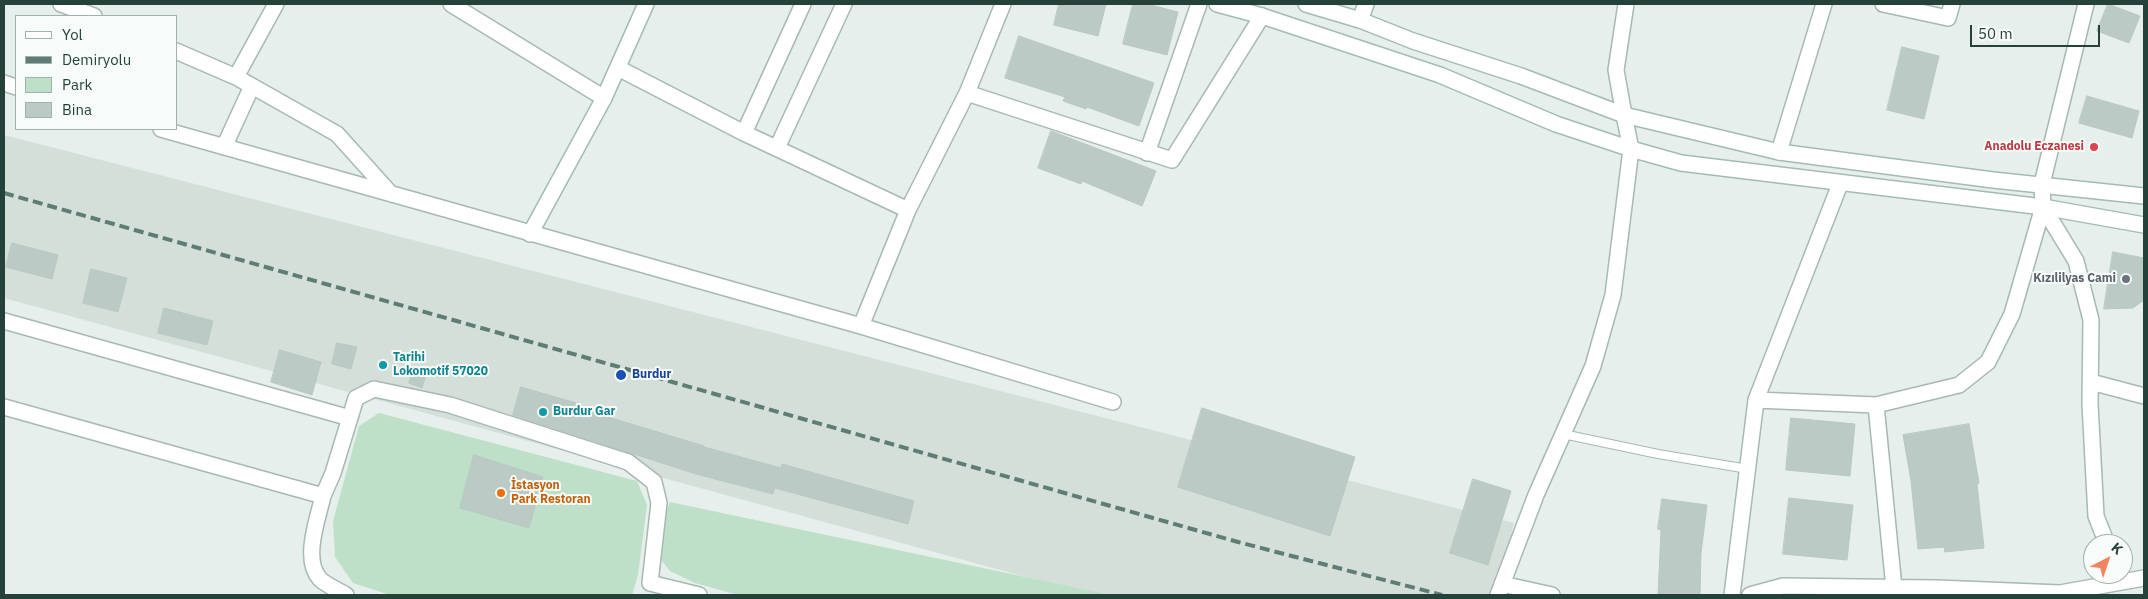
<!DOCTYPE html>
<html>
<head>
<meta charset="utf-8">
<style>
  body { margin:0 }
  #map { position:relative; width:2148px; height:599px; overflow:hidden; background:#e6efeb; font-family:"IBM Plex Sans",sans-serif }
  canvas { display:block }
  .frame { position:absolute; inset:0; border:5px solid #24423a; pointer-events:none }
  .legend { position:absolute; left:15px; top:15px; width:162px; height:115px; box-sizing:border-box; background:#f7fbf9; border:1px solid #a3b1ad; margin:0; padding:6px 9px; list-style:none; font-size:15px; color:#24423a }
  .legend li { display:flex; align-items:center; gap:10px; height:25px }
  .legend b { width:25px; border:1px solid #a3b1ad }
  .north { position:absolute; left:2083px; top:534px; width:50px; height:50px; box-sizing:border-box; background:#f7fbf9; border:1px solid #a3b1ad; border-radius:50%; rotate:41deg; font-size:14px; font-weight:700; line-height:20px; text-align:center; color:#24423a }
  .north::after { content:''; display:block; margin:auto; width:18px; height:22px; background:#f4845f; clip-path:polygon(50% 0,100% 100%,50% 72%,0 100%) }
  .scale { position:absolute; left:1970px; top:25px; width:130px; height:22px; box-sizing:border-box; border:2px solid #24423a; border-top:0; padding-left:6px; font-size:15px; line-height:18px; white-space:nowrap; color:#24423a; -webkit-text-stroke:4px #f7fbf9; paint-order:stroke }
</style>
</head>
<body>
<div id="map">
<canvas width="2148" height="599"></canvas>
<div class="frame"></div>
<ul class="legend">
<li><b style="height:6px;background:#fff"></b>Yol</li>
<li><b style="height:6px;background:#5f7d75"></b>Demiryolu</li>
<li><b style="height:14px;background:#bfe0c8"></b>Park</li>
<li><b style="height:14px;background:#bbcac4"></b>Bina</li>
</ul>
<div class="north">K</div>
<div class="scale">50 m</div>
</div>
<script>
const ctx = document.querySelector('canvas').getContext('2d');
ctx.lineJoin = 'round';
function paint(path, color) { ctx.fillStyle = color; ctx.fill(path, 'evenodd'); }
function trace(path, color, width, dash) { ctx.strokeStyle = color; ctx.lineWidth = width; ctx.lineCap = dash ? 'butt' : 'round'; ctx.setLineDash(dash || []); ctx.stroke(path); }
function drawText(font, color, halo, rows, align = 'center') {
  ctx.font = font + ' "IBM Plex Sans",sans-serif'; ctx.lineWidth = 4; ctx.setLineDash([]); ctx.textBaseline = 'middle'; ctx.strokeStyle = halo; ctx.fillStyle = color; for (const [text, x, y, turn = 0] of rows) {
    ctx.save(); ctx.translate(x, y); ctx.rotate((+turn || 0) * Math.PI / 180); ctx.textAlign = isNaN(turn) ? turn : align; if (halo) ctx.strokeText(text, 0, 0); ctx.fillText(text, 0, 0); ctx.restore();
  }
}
paint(new Path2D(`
  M4,135L1514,523L1497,595H1092L4,298Z`), '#d4dfda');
paint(new Path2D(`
  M379,413L637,481L647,505L638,575L632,595H390L353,583L335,557L333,521L359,426Z
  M670,502L1111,595H738L695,583L670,571L657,555V537Z`), '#bfe0c8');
const building = new Path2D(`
  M1059,4H1106L1098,36L1054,25Z
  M1133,4H1147L1178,12L1167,55L1123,44Z
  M2108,4L2140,16L2129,43L2097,31Z
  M1019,36L1154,83L1139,126L1087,107L1086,109L1063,101L1065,97L1005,78Z
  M1902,47L1939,56L1924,119L1887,110Z
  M2087,96L2139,111L2132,138L2079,123Z
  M1051,131L1156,171L1142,206L1082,181L1081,184L1038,168Z
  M12,243L58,255L52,279L6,267Z
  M2113,252L2144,258V300L2133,308L2104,309Z
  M91,269L127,278L118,312L83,303Z
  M164,308L213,321L207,345L158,333Z
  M337,343L357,347L351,369L332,364Z
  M280,350L321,362L312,395L271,382Z
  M414,367L427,371L422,388L409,383Z
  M521,387L576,403L575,407L704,446V447L781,468L782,464L914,501L908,524L775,488L773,494L696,474L513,415Z
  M1202,408L1355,457L1330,536L1178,487Z
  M1791,418L1855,424L1850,476L1786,470Z
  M1969,424L1979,483L1977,484L1984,548L1945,552L1944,547L1918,549L1911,481L1903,435Z
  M474,455L543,477L529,528L460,508Z
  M1473,479L1511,491L1488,565L1450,553Z
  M1789,498L1853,505L1847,560L1783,554Z
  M1662,499L1707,505L1701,553L1700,595H1658L1661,530L1658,529Z`);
paint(building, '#bbcac4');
trace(building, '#b8c9c2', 1);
const lane = new Path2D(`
  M1563,434L1658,454L1748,469`);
const street = new Path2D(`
  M61,4L94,16
  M451,4L604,98
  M1883,4L1948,18L1952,4
  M1360,20L1366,4
  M176,51L236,77L337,134L391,194
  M618,68L744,133L908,210L861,326
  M236,77L276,4
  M4,83L16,87
  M967,93L1172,160L1262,16
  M1624,115L1616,70L1626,4
  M161,129L861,326L1113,402
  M744,133L803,4
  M224,147L252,86
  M777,148L844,4
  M1779,152L1824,4
  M1147,153L1199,4
  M2043,207L2076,261L2091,320L2090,404L2096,516L2107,544
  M908,210L967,93L1003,4
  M4,321L350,418
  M2091,382L2144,396
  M1756,400L1876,405L1959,385L1988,362L2012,314L2043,207L2042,184L2086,4
  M1876,405L1894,588
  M4,407L323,496C318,518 302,560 320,579C326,585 338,590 346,595
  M323,496L333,473L356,398L374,389L450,405L628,462L654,482L659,503L650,583L699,595
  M1502,584L1552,595
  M1498,595L1536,495L1593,366L1613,295L1631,149
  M1732,595L1756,400L1840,184
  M1750,595L1783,586L1937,588L2060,593L2144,578`);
const secondary = new Path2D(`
  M1217,4L1262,16L1440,75L1556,124L1631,149L1681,163L2043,207L2144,225
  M1306,4L1360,20L1413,41L1521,76L1624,115L1779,152L1993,180L2144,196
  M1624,115L1631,149
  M530,234L604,98L646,4`);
trace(lane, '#a8b8b2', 10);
trace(street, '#a8b8b2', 18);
trace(secondary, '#a4bbb3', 18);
trace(lane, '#fff', 8);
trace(street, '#fff', 15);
trace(secondary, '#fff', 15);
trace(new Path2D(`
  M4,193L1238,542L1442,595`), '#5f7d75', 4, [10, 5]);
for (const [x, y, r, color] of [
  [2094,147,5,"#e0444e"],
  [2126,279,5,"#6b7280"],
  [383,365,5,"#0f9aa8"],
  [621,375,6,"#1a4fb4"],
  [543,412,5,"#0f9aa8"],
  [501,493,5,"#e8710a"]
]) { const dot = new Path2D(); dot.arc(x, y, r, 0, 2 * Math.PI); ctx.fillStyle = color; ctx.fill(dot); trace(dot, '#f7fbf9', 2); }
drawText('bold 12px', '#be3a42', '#f7fbf9', [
  ["Anadolu Eczanesi",2084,147]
], 'right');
drawText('bold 12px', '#5b616d', '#f7fbf9', [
  ["Kızılilyas Cami",2116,279]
], 'right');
drawText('bold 12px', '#0d838f', '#f7fbf9', [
  ["Tarihi",393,358],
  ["Lokomotif 57020",393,372],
  ["Burdur Gar",553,412]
], 'left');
drawText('bold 12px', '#164399', '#f7fbf9', [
  ["Burdur",632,375]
], 'left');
drawText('bold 12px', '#c56008', '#f7fbf9', [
  ["İstasyon",511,486],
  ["Park Restoran",511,500]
], 'left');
</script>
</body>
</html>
